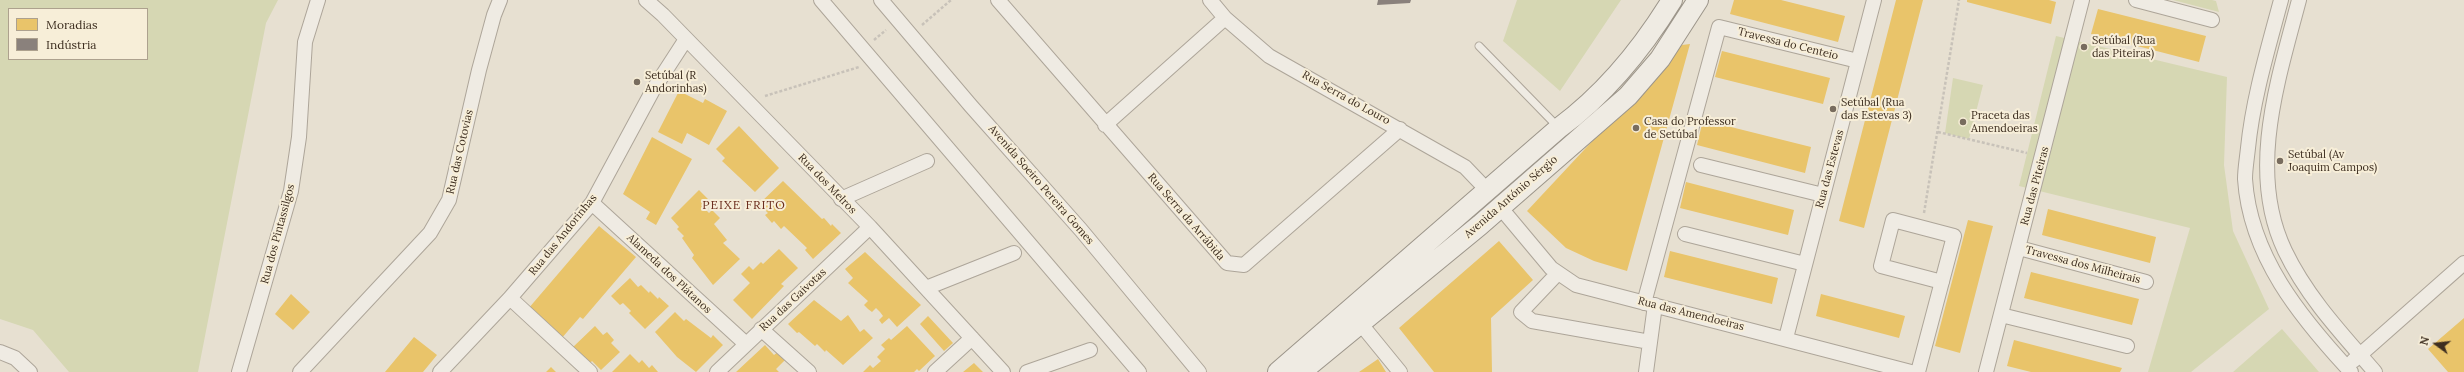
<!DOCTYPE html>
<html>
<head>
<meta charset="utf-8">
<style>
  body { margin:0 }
  #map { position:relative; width:2464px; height:372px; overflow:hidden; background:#e7e0d1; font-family:Lora,serif }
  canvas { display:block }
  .legend { position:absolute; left:8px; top:8px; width:140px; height:52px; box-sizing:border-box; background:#f7eed8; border:1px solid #ada18e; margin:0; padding:5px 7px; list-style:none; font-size:12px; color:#3d2e20 }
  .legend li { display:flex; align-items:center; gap:8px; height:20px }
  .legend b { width:20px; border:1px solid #ada18e }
  .north { position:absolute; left:2416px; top:324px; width:40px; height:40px; -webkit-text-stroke:3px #f7eed8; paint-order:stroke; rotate:285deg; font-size:11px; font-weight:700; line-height:16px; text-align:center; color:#3d2e20 }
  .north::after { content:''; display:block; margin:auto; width:14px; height:18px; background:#3d2e20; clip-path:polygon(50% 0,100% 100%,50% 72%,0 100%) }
</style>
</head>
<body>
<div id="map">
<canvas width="2464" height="372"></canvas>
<ul class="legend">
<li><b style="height:11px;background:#e9c46a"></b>Moradias</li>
<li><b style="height:11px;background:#8a817c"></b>Indústria</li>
</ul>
<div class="north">N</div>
</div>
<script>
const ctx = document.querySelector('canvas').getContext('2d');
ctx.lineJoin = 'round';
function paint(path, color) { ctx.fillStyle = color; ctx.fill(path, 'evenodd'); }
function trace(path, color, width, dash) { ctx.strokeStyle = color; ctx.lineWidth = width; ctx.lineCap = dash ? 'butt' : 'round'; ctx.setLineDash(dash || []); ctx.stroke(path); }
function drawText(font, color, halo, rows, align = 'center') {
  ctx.font = font + ' Lora,serif'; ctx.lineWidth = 4; ctx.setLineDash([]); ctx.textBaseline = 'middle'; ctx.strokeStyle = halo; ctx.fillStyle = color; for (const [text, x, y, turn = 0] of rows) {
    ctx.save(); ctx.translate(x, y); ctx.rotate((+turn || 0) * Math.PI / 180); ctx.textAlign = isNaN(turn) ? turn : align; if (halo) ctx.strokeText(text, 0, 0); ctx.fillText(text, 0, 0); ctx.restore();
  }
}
paint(new Path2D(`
  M0,0H278L266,23L198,372H69L33,330L0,319ZM9,9H147V59H9Z
  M1517,0H1621L1560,91L1503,41Z
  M2173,0H2212L2216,1L2219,12Z
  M2056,36L2227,77L2224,165L2233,231L2269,309L2191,372H2148L2190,228L2019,186Z
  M1953,78L1983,85L1969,139L1945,133Z
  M2282,329L2319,372H2233Z`), '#d6d7b3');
paint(new Path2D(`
  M1734,0H1781L1845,16L1838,42L1730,14Z
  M1896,0H1923L1864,228L1839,221Z
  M1967,0H2049L2056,2L2051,24L1967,2Z
  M2098,9L2206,36L2199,62L2091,34Z
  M1690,44L1627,271L1594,261L1566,248L1527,211L1682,45Z
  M1722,51L1830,78L1823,104L1715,77Z
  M679,91L703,103L705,99L727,111L709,145L687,133L682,144L658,132Z
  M1703,120L1811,147L1805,173L1697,145Z
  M739,126L779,168L755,192L722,161L725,158L716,149Z
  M652,137L692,159L656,225L646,219L650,212L623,194Z
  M783,181L822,219L824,218L831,226L832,224L841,233L813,259L805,250L807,248L784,226L781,229L774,221L772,223L765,215L768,213L759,204Z
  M1686,182L1794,210L1788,235L1680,208Z
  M699,190L708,199L701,205L709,213L712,210L720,218L714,224L727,240L723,243L740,259L713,285L692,258L694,255L682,238L684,236L677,229L679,227L671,218Z
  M2048,209L2156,237L2150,263L2042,235Z
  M1968,220L1993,226L1960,353L1935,346Z
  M599,226L636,257L583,319L580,317L561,339L528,309Z
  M1499,241L1533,280L1491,318L1492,372H1434L1399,328Z
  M779,249L798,268L781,284L784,286L752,319L733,300L750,283L741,274L749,266L753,270L761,262L763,264Z
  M1670,251L1778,278L1772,304L1664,277Z
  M865,252L921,305L897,327L889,318L882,324L879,320L883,316L880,312L876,308L872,312L868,309L864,305L868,301L848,283L853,278L845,269Z
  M2031,272L2139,299L2132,325L2024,298Z
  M630,278L638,287L641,285L649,293L650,291L658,299L659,297L669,306L645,329L629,313L631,311L623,303L620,305L611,296Z
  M291,294L310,312L293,330L275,314Z
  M1821,294L1905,316L1899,338L1816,316Z
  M814,300L841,321L848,315L860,332L864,329L873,338L843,365L826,350L825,352L817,344L815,346L799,332L797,333L788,324Z
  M675,312L684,321L686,319L711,338L713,335L723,345L696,372L677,357L655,332Z
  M928,316L953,343L944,351L920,324Z
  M2464,318V372H2448L2428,349Z
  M595,326L603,335L607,332L614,340L611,343L620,352L601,370L592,361L590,363L582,355L581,357L572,348Z
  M907,326L935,356L919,371L917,369L914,372H863L870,365L873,368L881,361L877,357L885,349L881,345L889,338L891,340Z
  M414,337L437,355L423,372H385Z
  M2014,340L2122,368L2120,372H2031L2007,366Z
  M765,345L774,355L779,351L786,359L776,369L779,372H736Z
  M630,354L639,363L642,360L649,368L652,365L658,372H612Z
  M1378,359L1386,372H1359Z
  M974,363L983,372H963Z
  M551,367L556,372H546Z`), '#e9c46a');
paint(new Path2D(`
  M1378,0H1411L1410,3L1377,5Z`), '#8a817c');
const lane = new Path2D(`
  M1479,46L1558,127`);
const street = new Path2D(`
  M646,0L663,15L870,227L1003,372
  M821,0L1139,372
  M881,0L971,106L1081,230L1199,372
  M998,0L1227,263L1244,265L1400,129
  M1210,0L1225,18L1269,56L1465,167L1487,190
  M2136,0L2212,20
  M2281,0C2268,49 2253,98 2248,148C2247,158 2245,169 2245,179C2250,256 2300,317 2351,372
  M2299,0C2278,80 2247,172 2285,251C2307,297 2342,334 2375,372
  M1105,125L1225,18
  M1701,165L1823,195
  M841,199L927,161
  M592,203L746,344
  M1500,207L1551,268L1576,285L1911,372
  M1685,234L1805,264
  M2019,248L2146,282
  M1558,273L1521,312L1532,321L1650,342
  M926,288L1014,253
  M510,298L590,372
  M1644,303L1719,27L1858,61
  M2001,315L2127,346
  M1360,323L1400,372
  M761,329L809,372
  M1786,338L1874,0
  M0,352L15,358L30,372
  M2353,361L2464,263
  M239,372L291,191L299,137L305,42L318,0
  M300,372L430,233L449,200L479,70L494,15L500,0
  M440,372L510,298L592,203L653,90L686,39
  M717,372L870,227
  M935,372L972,338
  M1027,372L1090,350
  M1646,372L1655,305
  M1918,372L1954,236L1893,220L1881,266L1942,282
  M1986,372L2082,0`);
const secondary = new Path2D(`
  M1278,372L1559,128C1605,94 1642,49 1672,0
  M1301,372L1480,225L1628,96L1660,59L1698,0`);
trace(lane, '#ada599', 9);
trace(street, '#ada599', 16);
trace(secondary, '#9c958a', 22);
trace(new Path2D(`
  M922,25L951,0
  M874,40L886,30
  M765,96L859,67
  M1938,132L2027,153
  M1924,213L1959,0`), '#c8c2b9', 2.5, [3, 2]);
trace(lane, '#efebe3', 7);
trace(street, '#efebe3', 14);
trace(secondary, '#efebe3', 20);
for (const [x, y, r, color] of [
  [2084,47,4,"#786c5e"],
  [637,82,4,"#786c5e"],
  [1833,109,4,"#786c5e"],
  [1963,122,4,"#786c5e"],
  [1636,128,4,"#786c5e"],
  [2280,161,4,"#786c5e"]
]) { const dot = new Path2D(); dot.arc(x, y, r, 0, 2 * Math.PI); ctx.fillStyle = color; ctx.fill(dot); trace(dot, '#f7eed8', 1.5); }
drawText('11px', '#3d2e20', '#f7eed8', [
  ["Setúbal (Rua",2092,41],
  ["das Piteiras)",2092,54],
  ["Setúbal (R",645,76],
  ["Andorinhas)",645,89],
  ["Setúbal (Rua",1841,103],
  ["das Estevas 3)",1841,116],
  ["Praceta das",1971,116],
  ["Amendoeiras",1971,129],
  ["Casa do Professor",1644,122],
  ["de Setúbal",1644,135],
  ["Setúbal (Av",2288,155],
  ["Joaquim Campos)",2288,168]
], 'left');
drawText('11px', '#3d2e20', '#f7eed8', [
  ["Travessa do Centeio",1788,44,14],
  ["Rua Serra do Louro",1346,98,29],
  ["Rua das Cotovias",460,152,-77],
  ["Rua das Estevas",1830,169,-75],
  ["Rua dos Melros",827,184,46],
  ["Avenida Soeiro Pereira Gomes",1041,185,49],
  ["Rua das Piteiras",2035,186,-75],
  ["Avenida António Sérgio",1511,197,-41],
  ["Rua Serra da Arrábida",1186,217,49],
  ["Rua dos Pintassilgos",278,234,-75],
  ["Rua das Andorinhas",563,235,-51],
  ["Travessa dos Milheirais",2083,265,15],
  ["Alameda dos Plátanos",669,274,43],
  ["Rua das Gaivotas",793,300,-43],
  ["Rua das Amendoeiras",1691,314,14]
]);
ctx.letterSpacing = '1px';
drawText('12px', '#6b2e1e', '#f7eed8', [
  ["PEIXE FRITO",744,206]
]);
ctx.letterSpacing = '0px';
</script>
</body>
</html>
